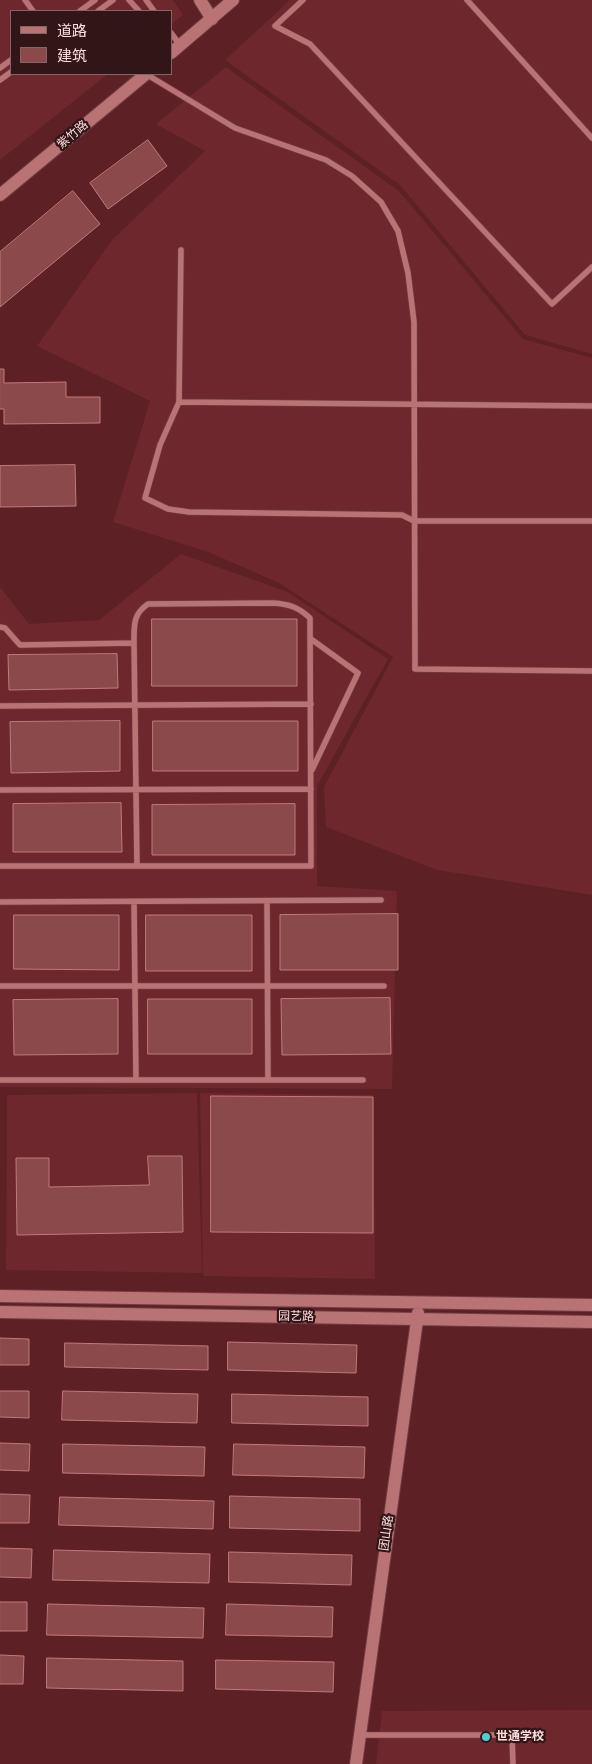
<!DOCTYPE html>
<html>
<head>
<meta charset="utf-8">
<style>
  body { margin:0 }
  #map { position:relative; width:592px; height:1764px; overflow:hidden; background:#5d2025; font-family:"DM Sans","Noto Sans SC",sans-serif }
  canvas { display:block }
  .legend { position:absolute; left:10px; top:10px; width:162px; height:65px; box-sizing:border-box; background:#311517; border:1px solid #836566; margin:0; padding:6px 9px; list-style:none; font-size:15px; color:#fededd }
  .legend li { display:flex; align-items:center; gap:10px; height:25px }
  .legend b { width:25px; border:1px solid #836566 }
</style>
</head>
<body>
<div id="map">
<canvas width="592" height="1764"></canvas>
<ul class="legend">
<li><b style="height:6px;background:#ba7375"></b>道路</li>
<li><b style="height:14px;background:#8b494c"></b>建筑</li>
</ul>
</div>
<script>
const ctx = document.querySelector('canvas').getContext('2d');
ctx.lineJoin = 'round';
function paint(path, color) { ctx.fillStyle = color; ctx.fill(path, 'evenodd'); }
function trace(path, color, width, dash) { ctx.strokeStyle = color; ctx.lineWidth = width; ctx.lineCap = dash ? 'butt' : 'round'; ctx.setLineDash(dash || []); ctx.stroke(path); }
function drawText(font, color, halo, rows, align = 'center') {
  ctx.font = font + ' "DM Sans","Noto Sans SC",sans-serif'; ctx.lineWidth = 4.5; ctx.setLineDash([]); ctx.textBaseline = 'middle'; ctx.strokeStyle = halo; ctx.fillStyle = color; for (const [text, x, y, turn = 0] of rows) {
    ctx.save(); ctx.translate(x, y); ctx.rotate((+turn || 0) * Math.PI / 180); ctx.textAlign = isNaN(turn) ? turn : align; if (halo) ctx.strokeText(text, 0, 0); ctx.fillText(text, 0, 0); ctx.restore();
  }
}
paint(new Path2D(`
  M0,0H173L183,15L171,24V11H11V74H108L0,160Z
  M290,0H592V354L525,335L400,185L225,60Z
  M226,67L399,191L523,339L592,358V895L437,870L326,827L324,787L393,657L279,583L208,552L113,522L150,401L37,346L112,240L205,151L156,124Z
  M181,554L288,592L388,659L317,786V886L397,891L392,1089L0,1087V587L29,624L99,620Z
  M197,1093L202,1273L6,1270L7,1095Z
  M200,1093L374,1095L375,1279L203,1276Z
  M592,1710V1764H376L382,1711Z`), '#6d272d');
const building = new Path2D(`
  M148,140L167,166L108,209L90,183Z
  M73,191L100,224L0,307V252Z
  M0,369H4V383L66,382V397H100V423L4,424V409H0Z
  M75,465L76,506L0,507V466Z
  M152,619H297V686H152Z
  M117,654L118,688L9,690L8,655Z
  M120,721V771L11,773L10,722Z
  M153,721H298V771H153Z
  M121,803L122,852H13V804Z
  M295,804V855H152V805Z
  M398,914V970H280V915Z
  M14,915H119V970L14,969Z
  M146,915H252V971H146Z
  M390,998L391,1054L282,1055L281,999Z
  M118,999V1054L14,1055L13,1000Z
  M148,999H252V1054H148Z
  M211,1096L373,1097V1233L211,1232Z
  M148,1156H182L183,1232L17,1235L16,1158H49V1187L149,1185Z
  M0,1338L29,1339V1365H0Z
  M228,1342L357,1345L356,1373L228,1370Z
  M65,1343L208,1346V1370L65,1367Z
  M0,1391H29V1418L0,1417Z
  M63,1391L198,1394L197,1423L62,1420Z
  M232,1394L368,1397V1426L232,1423Z
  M0,1443L30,1444L29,1471L0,1470Z
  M63,1444L205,1447L204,1476L63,1473Z
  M234,1444L365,1447L364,1478L233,1475Z
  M0,1494L30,1495L29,1523H0Z
  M230,1496L360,1499V1531L230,1528Z
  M60,1497L214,1501L213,1529L59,1525Z
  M0,1548L32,1549L31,1578L0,1577Z
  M54,1550L210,1554L209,1583L53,1580Z
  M229,1552L352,1555L351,1585L229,1582Z
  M0,1602H27V1631H0Z
  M48,1604L204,1608L203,1638L47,1635Z
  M227,1604L333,1607L332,1637L226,1635Z
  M0,1655L24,1656L23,1684H0Z
  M47,1658L183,1661V1691L47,1688Z
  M216,1660L334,1662L333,1692L216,1689Z`);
paint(building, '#8b494c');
trace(building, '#c17a7b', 1);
const service = new Path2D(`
  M25,0L33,11
  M129,0L139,11
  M146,0L154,11
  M303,0L275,26L310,44L552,304L592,267
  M467,0L592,138
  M80,11L95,0
  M98,11L113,0
  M171,33L180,45
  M0,68L11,60
  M146,74L235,128L326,160L352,176L381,202L398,231L408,273L414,322L415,669L592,671
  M0,80L11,72
  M179,402L181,250
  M592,406L179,402L160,445L145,498L168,509L189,512L402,515L414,521H592
  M0,627L5,628L20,645L134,643L137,866
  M311,639L358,673L312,770
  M0,706L311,704
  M0,790L311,789
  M0,866H311L310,618C298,607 289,604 273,603L148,604C133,614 134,625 134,643
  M267,901L268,1080
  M0,902L381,900
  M134,902L136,1080
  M0,986H384
  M0,1080H363
  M360,1735H512L513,1764`);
const tertiary = new Path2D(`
  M200,0L212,19
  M171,53L233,0
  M0,195L146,74
  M0,1296L592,1305
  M0,1312L592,1322
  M356,1764L418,1313`);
trace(service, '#713c43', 7);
trace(tertiary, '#713c43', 14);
trace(service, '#ba7375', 5.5);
trace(tertiary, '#ba7375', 12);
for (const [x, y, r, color] of [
  [486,1737,5,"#51ccd1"]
]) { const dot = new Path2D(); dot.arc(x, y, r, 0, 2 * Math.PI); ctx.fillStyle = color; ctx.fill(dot); trace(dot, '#311517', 2); }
drawText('12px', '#fededd', '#311517', [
  ["紫竹路",73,135,-40],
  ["园艺路",296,1317,1],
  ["团山路",387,1533,-82]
]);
drawText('bold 12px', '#fededd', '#311517', [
  ["世通学校",496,1737]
], 'left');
</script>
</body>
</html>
